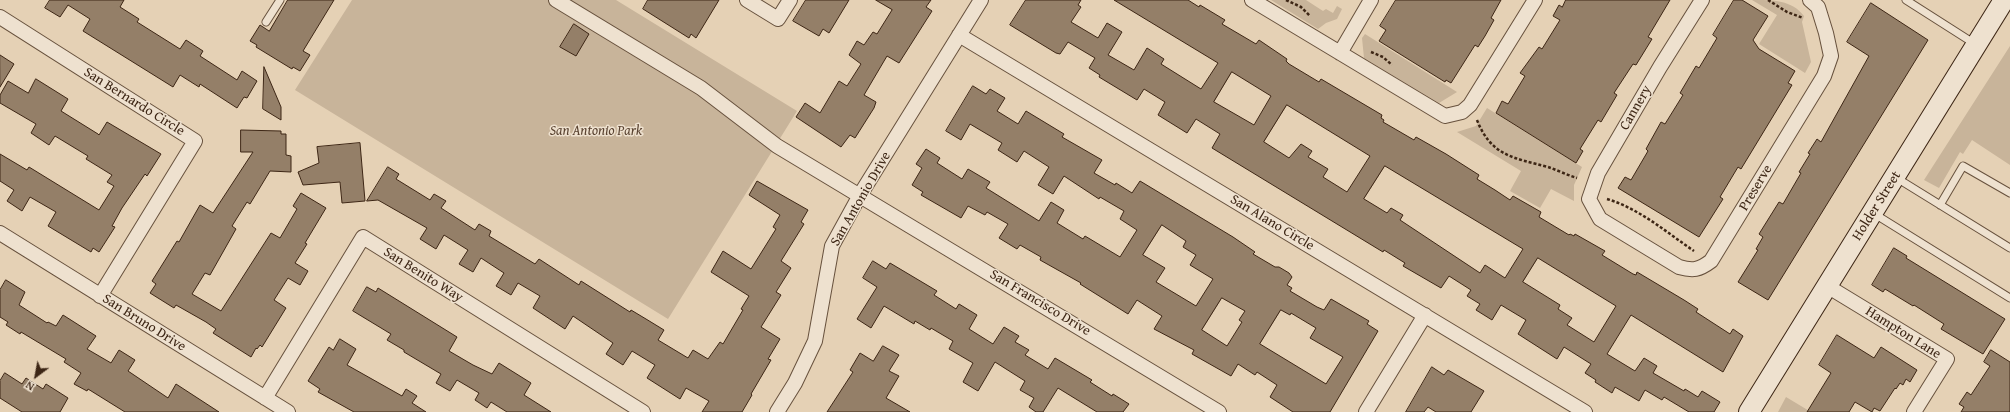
<!DOCTYPE html>
<html>
<head>
<meta charset="utf-8">
<style>
  body { margin:0 }
  #map { position:relative; width:2010px; height:412px; overflow:hidden; background:#e5d1b5; font-family:"Gentium Book Plus",serif }
  canvas { display:block }
  .north { position:absolute; left:16px; top:356px; width:40px; height:40px; -webkit-text-stroke:3px #eee1cf; paint-order:stroke; rotate:212deg; font-size:11px; font-weight:700; line-height:16px; text-align:center; color:#3d2615 }
  .north::after { content:''; display:block; margin:auto; width:14px; height:18px; background:#3d2615; clip-path:polygon(50% 0,100% 100%,50% 72%,0 100%) }
</style>
</head>
<body>
<div id="map">
<canvas width="2010" height="412"></canvas>
<div class="north">N</div>
</div>
<script>
const ctx = document.querySelector('canvas').getContext('2d');
ctx.lineJoin = 'round';
function paint(path, color) { ctx.fillStyle = color; ctx.fill(path, 'evenodd'); }
function trace(path, color, width, dash) { ctx.strokeStyle = color; ctx.lineWidth = width; ctx.lineCap = dash ? 'butt' : 'round'; ctx.setLineDash(dash || []); ctx.stroke(path); }
function drawText(font, color, halo, rows, align = 'center') {
  ctx.font = font + ' "Gentium Book Plus",serif'; ctx.lineWidth = 3; ctx.setLineDash([]); ctx.textBaseline = 'middle'; ctx.strokeStyle = halo; ctx.fillStyle = color; for (const [text, x, y, turn = 0] of rows) {
    ctx.save(); ctx.translate(x, y); ctx.rotate((+turn || 0) * Math.PI / 180); ctx.textAlign = isNaN(turn) ? turn : align; if (halo) ctx.strokeText(text, 0, 0); ctx.fillText(text, 0, 0); ctx.restore();
  }
}
paint(new Path2D(`
  M352,0H616L797,111L668,319L295,90Z
  M1271,0H1306L1323,11L1326,9L1333,13L1337,6L1342,9L1337,19L1326,23L1318,29Z
  M1752,0C1773,0 1792,0 1804,16L1802,22L1811,62L1805,73L1759,44L1777,15Z
  M1365,34L1457,92L1439,103L1364,58L1362,38Z
  M2010,46V165L1972,140L1963,154L1960,152L1939,188L1924,180Z
  M1487,108L1582,167L1574,185V201L1551,189L1540,208L1510,191L1521,171L1457,132L1476,126Z
  M1786,397L1811,412H1778Z`), '#c8b49a');
const building = new Path2D(`
  M50,0H124L120,7L139,19L137,22L180,49L186,40L203,51L200,56L237,80L242,71L257,81L247,98L244,97L237,108L200,84L199,87L180,75L173,87L83,31L90,19L68,5L60,17L45,8Z
  M288,0H334L303,51L310,55L300,71L293,67L292,69L256,47L257,45L250,41L260,25L269,31Z
  M648,0H719L696,38L691,34L689,38L643,9Z
  M806,0H849L829,33L823,29L819,36L793,21Z
  M876,0H931L926,7L932,11L899,63L887,56L864,95L876,102L874,108L855,138L850,135L841,147L796,117L805,103L820,113L839,81L847,86L861,64L849,55L857,41L864,45L873,32L877,34L892,10Z
  M1026,0H1081L1078,5L1081,7L1071,22L1098,38L1107,23L1122,32L1108,55L1134,70L1147,48L1164,59L1161,64L1201,89L1218,63L1114,0H1188L1199,7L1200,5L1225,20L1222,24L1256,44L1259,40L1287,59L1286,61L1289,64L1319,82L1321,79L1382,115L1381,118L1384,120L1383,122L1414,140L1416,137L1446,154L1479,175L1477,179L1495,190L1510,200L1513,196L1541,212L1539,217L1569,235L1570,234L1574,236L1575,234L1605,251L1602,255L1633,274L1636,275L1637,272L1684,300L1698,309L1696,312L1730,334L1733,329L1743,336L1723,372L1631,315L1607,354L1635,371L1644,358L1657,366L1653,373L1684,391L1685,389L1698,397L1702,391L1720,402L1714,412H1689L1664,397L1662,400L1645,390L1639,401L1615,387L1612,393L1595,382L1596,380L1585,373L1591,364L1564,347L1557,359L1518,334L1526,320L1501,305L1492,320L1476,310L1480,304L1467,296L1471,290L1449,276L1441,288L1403,266L1405,263L1384,250L1383,252L1212,148L1220,134L1196,119L1187,133L1158,115L1165,102L1144,89L1137,100L1099,77L1100,75L1089,68L1095,58L1068,42L1060,54L1056,53L1010,25ZM1232,72L1271,96L1254,125L1214,102ZM1287,105L1370,156L1347,192L1323,177L1328,169L1308,157L1312,151L1301,144L1289,158L1264,142ZM1385,166L1523,249L1505,278L1485,265L1480,273L1400,220L1403,215L1391,208L1387,213L1364,199ZM1538,258L1616,306L1594,342L1567,325L1572,318L1558,309L1560,305L1523,282Z
  M1396,0H1501L1491,18L1494,20L1485,36L1478,47L1475,45L1451,83L1446,80L1445,82L1379,41L1386,30L1380,26Z
  M1566,0H1670L1648,37L1652,39L1636,65L1633,64L1614,93L1617,95L1601,122L1598,120L1580,149L1583,151L1576,163L1496,113L1502,101L1508,104L1525,76L1520,73L1539,47L1542,49L1560,20L1553,16L1559,5L1562,7Z
  M1734,0H1742L1768,16L1753,40L1759,49L1795,71L1788,83L1792,85L1741,169L1738,167L1720,197L1723,199L1699,237L1618,188L1625,177L1631,180L1648,151L1646,149L1661,122L1665,124L1683,95L1680,93L1696,66L1699,68L1717,38L1713,35Z
  M1871,3L1928,40L1768,300L1738,282L1758,250L1756,249L1763,237L1759,234L1779,202L1783,204L1801,173L1799,172L1810,154L1808,153L1817,139L1821,142L1869,56L1847,42Z
  M574,24L589,34L576,56L560,47Z
  M0,55L14,64L0,87Z
  M264,67L281,107V120L263,109Z
  M36,79L68,99L61,111L98,134L99,135L107,122L161,154L147,176L145,174L122,208L112,226L115,227L99,252L93,248L91,252L48,226L56,212L30,197L22,211L7,201L14,190L0,181V154L27,170L29,167L99,210L114,186L107,182L112,175L86,159L88,156L55,136L49,145L31,133L36,124L0,103V95L8,81L28,93Z
  M973,86L986,94L990,89L1005,98L997,111L1018,124L1026,111L1064,134L1062,137L1102,160L1094,173L1115,185L1116,183L1132,193L1140,181L1233,237L1255,252L1253,254L1275,267H1279L1289,273L1292,277L1287,285L1292,288L1290,291L1317,307L1324,310L1331,299L1369,321L1367,324L1378,331L1330,412H1293L1270,397L1277,385L1257,372L1255,375L1238,364L1231,376L1192,354L1194,350L1154,329L1162,316L1137,300L1128,314L1080,284L1081,283L1040,260L1041,257L1020,245L1017,249L999,238L1008,224L987,212L985,215L968,206L961,218L921,195L923,192L912,185L922,168L916,164L926,149L940,158L937,163L962,179L968,169L990,182L986,188L1039,221L1051,202L1064,210L1057,223L1083,239L1085,236L1120,257L1137,230L1120,219L1124,211L1100,197L1099,199L1064,176L1053,194L1038,185L1049,167L1024,151L1017,162L998,150L1002,143L970,124L961,140L946,131ZM1162,225L1186,241L1183,247L1196,255L1190,265L1213,279L1196,306L1156,282L1165,268L1143,255ZM1222,298L1245,311L1239,320L1242,322L1227,346L1202,330ZM1281,310L1290,315L1291,313L1316,328L1310,338L1343,357L1326,384L1260,344Z
  M241,130L281,131V134H286V155L291,156V172L270,171L250,204L247,202L232,226L236,229L210,275L205,273L192,294L221,311L271,233L280,238L297,209L293,206L301,193L326,208L305,243L307,244L295,263L308,271L300,285L288,278L274,300L286,308L262,347L260,345L257,349L256,348L251,357L213,333L216,329L206,322L176,305L174,308L150,293L156,284L152,281L177,241L179,242L200,205L213,213L253,152H241Z
  M360,143L365,201L342,203L340,182L303,185L298,172L319,163L317,147Z
  M388,167L399,174L396,179L430,200L434,194L446,201L441,208L475,230L479,224L491,231L489,236L535,264L539,259L579,285L581,281L630,312L631,310L646,319L664,330L658,340L688,358L693,350L708,359L720,342L723,344L743,310L741,309L749,296L711,272L723,251L751,269L776,229L773,227L780,215L749,195L757,181L808,210L801,222L804,224L781,261L791,268L776,292L781,295L761,327L780,339L768,359L771,360L751,394L752,395L742,412H702L709,401L686,388L680,399L647,378L655,365L632,351L623,365L606,354L613,343L573,316L565,329L533,308L540,296L518,283L511,295L496,286L504,273L481,258L473,272L459,264L468,250L444,235L436,249L420,239L427,228L378,200L367,201Z
  M1894,248L1907,256L1906,258L2005,319L1983,354L1941,329L1944,324L1914,305L1913,306L1885,289L1883,292L1872,285Z
  M873,261L886,269L890,263L937,291L934,295L956,309L959,304L977,315L969,329L993,344L1004,327L1019,336L1015,342L1029,350L1025,355L1048,369L1055,358L1092,380L1090,382L1112,396L1113,394L1129,404L1123,412H1097L1058,388L1043,412H1036L1029,407L1034,398L1020,390L1025,381L995,362L978,391L963,382L973,363L949,349L953,341L931,328L930,330L915,321L914,324L884,306L871,328L857,319L877,287L863,278Z
  M6,280L25,292L19,305L47,323L48,322L56,326L63,315L96,336L87,349L111,363L119,350L135,360L128,371L168,398L176,384L219,412H125L88,389L87,391L74,384L81,373L64,362L66,359L21,332L20,334L6,325L8,322L0,317V290Z
  M367,287L376,292L378,288L457,337L449,351L473,365L492,374L499,363L531,383L524,395L551,412H507L491,402L487,408L475,400L479,393L457,380L450,391L436,383L441,374L404,352V350L387,340L391,334L353,311Z
  M1837,335L1874,358L1881,347L1917,370L1910,382L1906,379L1903,385L1900,383L1896,389L1895,388L1880,411L1874,408L1872,412L1855,402L1849,412H1807L1831,373L1819,365Z
  M340,339L356,349L347,365L402,396L406,389L417,396L412,403L426,412H354L318,392L320,389L308,381L329,347L333,350Z
  M883,346L899,355L889,371L899,376L886,398L910,412H827L853,372L850,370L860,353L873,361Z
  M1991,350L2010,362V412H1961L1964,407L1959,404L1967,392L1971,395L1990,366L1984,362Z
  M1432,367L1444,375L1448,370L1484,391L1471,412H1436L1428,407L1424,412H1406Z
  M5,373L22,384L26,378L43,389L46,384L68,398L60,412H22L0,398V381Z`);
paint(building, '#947f68');
trace(building, '#3d2615', 1);
const lane = new Path2D(`
  M1906,0L1975,44
  M266,22L280,0
  M1895,177L2010,248
  M1940,205L1963,166L2010,193
  M1873,213L2010,298`);
const street = new Path2D(`
  M556,0L701,88L777,146L1219,412
  M747,0L778,19L790,0
  M1252,0L1445,116L1462,112L1470,105L1535,0
  M1702,0L1660,67L1598,173L1589,199L1600,219L1679,267C1693,271 1699,270 1711,261L1824,76L1831,56L1826,33L1818,7L1810,0
  M0,17L195,141L100,296
  M959,35L1585,412
  M1340,53L1371,0
  M0,233L288,412
  M1827,286L1947,359L1914,412
  M265,398L363,237L643,412
  M777,412L795,383L815,341L832,246L860,195L981,0
  M1366,412L1425,315`);
const secondary = new Path2D(`
  M1749,412L2004,0`);
trace(lane, '#67513d', 9);
trace(street, '#67513d', 16);
trace(secondary, '#3d2615', 22);
trace(new Path2D(`
  M1286,0L1301,7L1310,16
  M1768,0L1787,12L1803,18
  M1371,52L1383,57L1392,65
  M1477,120C1491,156 1514,158 1548,167C1557,170 1567,175 1577,178
  M1607,199C1640,209 1666,232 1694,251`), '#3d2615', 2.5, [3, 2]);
trace(lane, '#eee1cf', 7);
trace(street, '#eee1cf', 14);
trace(secondary, '#eee1cf', 20);
drawText('14px', '#3d2615', '#eee1cf', [
  ["San Bernardo Circle",134,102,32],
  ["Cannery",1636,108,-60],
  ["Preserve",1756,188,-59],
  ["San Antonio Drive",861,199,-60],
  ["Holder Street",1877,206,-58],
  ["San Alano Circle",1272,223,31],
  ["San Benito Way",423,275,32],
  ["San Francisco Drive",1040,303,31],
  ["San Bruno Drive",144,323,32],
  ["Hampton Lane",1903,333,32]
]);
drawText('italic 14px', '#594230', '#eee1cf', [
  ["San Antonio Park",596,131]
]);
</script>
</body>
</html>
